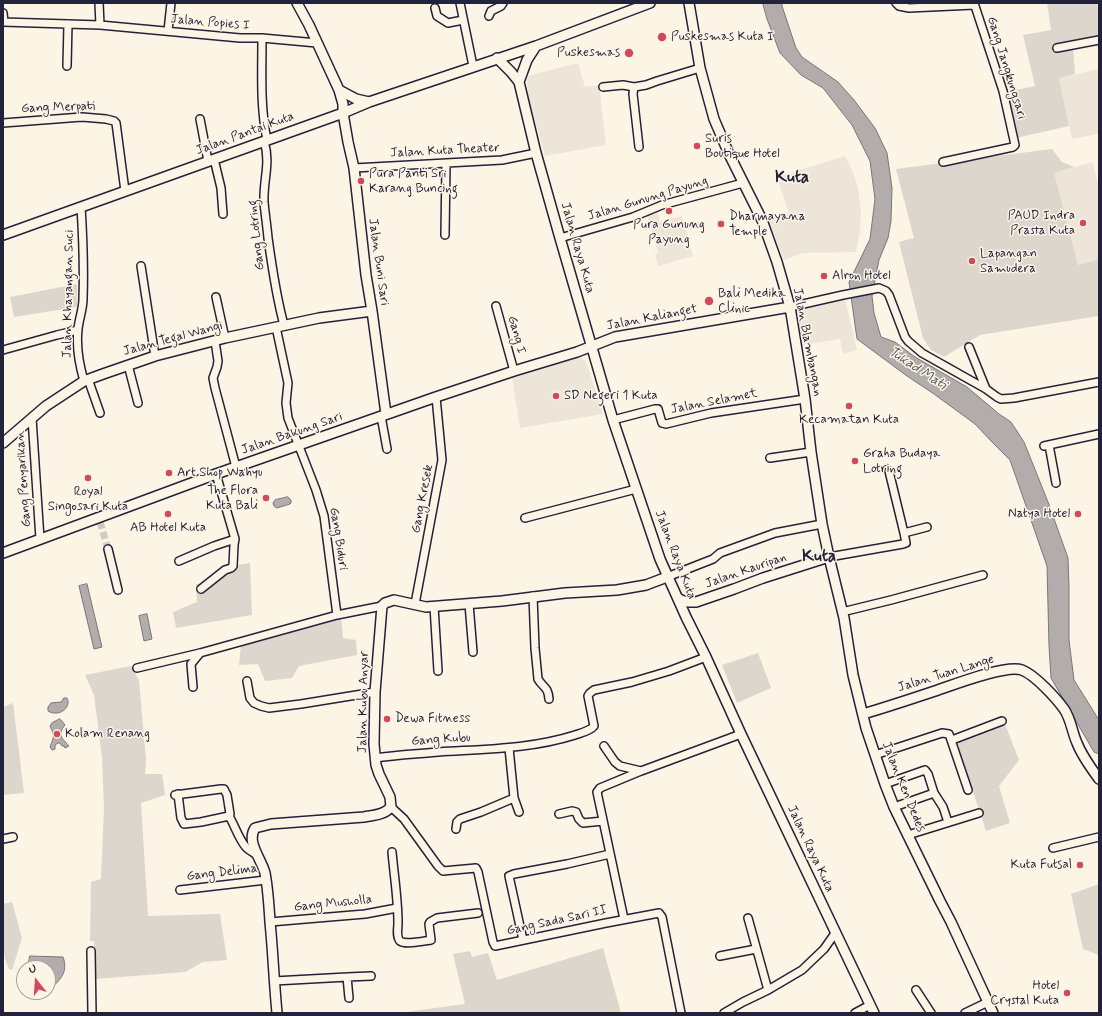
<!DOCTYPE html>
<html>
<head>
<meta charset="utf-8">
<style>
  body { margin:0 }
  #map { position:relative; width:1102px; height:1016px; overflow:hidden; background:#fcf5e5; font-family:Mynerve,sans-serif }
  canvas { display:block }
  .frame { position:absolute; inset:0; border:4px solid #22223b; pointer-events:none }
  .north { position:absolute; left:16px; top:960px; width:40px; height:40px; box-sizing:border-box; background:#fcf5e5; border:1px solid #a5a1a1; border-radius:50%; rotate:343deg; font-size:11px; font-weight:700; line-height:16px; text-align:center; color:#22223b }
  .north::after { content:''; display:block; margin:auto; width:14px; height:18px; background:#d1495b; clip-path:polygon(50% 0,100% 100%,50% 72%,0 100%) }
</style>
</head>
<body>
<div id="map">
<canvas width="1102" height="1016"></canvas>
<div class="frame"></div>
<div class="north">U</div>
</div>
<script>
const ctx = document.querySelector('canvas').getContext('2d');
ctx.lineJoin = 'round';
function paint(path, color) { ctx.fillStyle = color; ctx.fill(path, 'evenodd'); }
function trace(path, color, width, dash) { ctx.strokeStyle = color; ctx.lineWidth = width; ctx.lineCap = dash ? 'butt' : 'round'; ctx.setLineDash(dash || []); ctx.stroke(path); }
function drawText(font, color, halo, rows, align = 'center') {
  ctx.font = font + ' Mynerve,sans-serif'; ctx.lineWidth = 3; ctx.setLineDash([]); ctx.textBaseline = 'middle'; ctx.strokeStyle = halo; ctx.fillStyle = color; for (const [text, x, y, turn = 0] of rows) {
    ctx.save(); ctx.translate(x, y); ctx.rotate((+turn || 0) * Math.PI / 180); ctx.textAlign = isNaN(turn) ? turn : align; if (halo) ctx.strokeText(text, 0, 0); ctx.fillText(text, 0, 0); ctx.restore();
  }
}
paint(new Path2D(`
  M578,63L585,87L599,85L606,145L545,156L528,96L527,85L528,76Z
  M1099,69V134L1072,139L1059,78Z
  M845,156L853,172L858,188L861,211L860,231L856,252L803,253L784,260L768,219L789,213L777,177Z
  M1093,162L1099,189V259L1078,265L1053,173Z
  M656,208L660,222L682,216L693,256L658,266L655,254L658,253L647,215Z
  M845,299L857,350L843,354L840,339L802,345L795,309Z
  M577,357L586,361L603,414L520,428L512,377Z`), '#ece5d8');
paint(new Path2D(`
  M1047,3H1097L1099,13V41L1073,46L1075,74L1059,78L1069,126L1016,138L1007,92L1035,86L1023,35L1051,30Z
  M1052,149L1062,162L1074,167L1054,173L1078,265L1099,259V316L980,335L944,357L931,350L923,338L899,242L914,238L896,169Z
  M77,284V307L14,317L10,297Z
  M250,563L252,615L176,628L173,612L197,602L196,584L216,582L225,567Z
  M341,617L343,638L356,640L357,655L299,666L292,678L265,681L258,664L239,665L241,644Z
  M758,653L771,688L737,703L722,665Z
  M131,666L139,680L146,760L145,774H162L165,795L141,803L148,916L220,914L227,960L203,962L185,972L95,979L94,941H90L91,882L101,879L104,808L102,758L94,695L85,675Z
  M13,703L24,793L3,795V707Z
  M1005,724L1019,760L999,786L1010,823L986,831L956,740Z
  M1099,884V955L1083,949L1071,894Z
  M12,902L22,938L12,970L9,969C0,950 3,926 3,904Z
  M603,948L621,1013H398L465,1004L453,954L470,951L472,957L488,953L497,980Z`), '#dcd6cc');
const water = new Path2D(`
  M763,3H782V6L796,48L802,57L838,82L854,100L875,128L887,153L892,188L891,221L888,238L879,260L872,296L874,313L881,337L895,342L915,357L967,387L999,414L1011,422L1024,442L1048,502L1068,558L1069,587V640L1074,680L1099,720V754L1094,752L1051,678L1049,646L1047,566L1010,460L992,442L975,424L934,394L907,376L857,339L849,282L870,239L875,199L870,161L852,125L823,88L801,75L780,53L767,19Z
  M288,497L291,500V503L290,504L277,508L274,506L273,503L275,500Z
  M87,584L102,647L94,649L79,586Z
  M147,614L152,639L144,641L139,616Z
  M64,698H67C71,706 63,714 54,713C52,713 50,712 48,711V707L51,703L61,702Z
  M60,719L65,725C57,735 62,738 69,746L65,748L64,746H62L60,743H58L55,745V749L52,750L50,747C54,736 55,737 50,726L52,723Z
  M30,956L63,957C69,973 59,981 48,991V968H28Z`);
paint(water, '#b2adab');
trace(water, '#78757e', 1);
trace(new Path2D(`
  M100,522L108,549`), '#d0cbc3', 7, [7, 3.5]);
const street = new Path2D(`
  M99,3L100,25
  M460,3L473,66
  M896,3L899,6L909,8L974,5
  M435,8L437,16L448,23L463,20
  M3,13L4,22
  M489,16L491,11L501,6L503,3
  M3,22L100,25L240,38H262L317,43
  M168,31L171,3
  M262,38C262,73 260,106 267,140
  M1057,48L1099,40
  M67,66L68,24
  M603,87L623,85L634,87
  M200,119L208,161
  M3,123L82,117L106,119L114,121L116,123L125,191
  M264,141C271,163 263,180 264,202C265,214 267,226 268,238C272,267 276,296 284,325
  M639,147L633,94L634,87L646,85L657,81L700,68
  M214,159L221,188L223,214
  M943,162L1013,147L1015,145L1003,91L974,3
  M354,168L502,160L536,153
  M81,207C83,238 84,268 83,299C83,309 79,319 78,329C76,347 79,364 84,381
  M445,235L446,164
  M560,238L633,217L662,205L743,183
  M141,266L155,356
  M216,297L225,338
  M496,306L514,371
  M790,307L843,295L879,288L886,291L889,295L905,337L908,341L922,353L986,389L997,397L1001,399L1014,398L1099,382
  M276,327L288,383L286,403L288,418L316,490L324,516L337,615
  M215,341L218,361L217,367L213,378L215,388L236,467
  M969,347L986,389
  M3,350L57,335L78,330
  M128,365L138,403
  M88,379L100,413
  M381,416L387,449
  M32,418L40,539
  M613,420L655,409H658L662,423L666,424L711,413L805,399
  M1049,445L1056,483
  M1044,446L1099,434
  M770,458L811,452
  M889,471L904,533
  M216,474L235,539
  M525,518L636,489
  M108,549L118,590
  M829,557L903,544L906,543L904,533L927,527
  M179,561L214,546L235,539L234,545L233,566L231,568L225,570L201,589
  M667,577L713,559L720,553L775,533L822,524
  M533,596L535,648L538,679C543,688 548,686 549,699
  M415,604L442,460L436,397
  M469,604L473,652
  M434,606L438,671
  M842,612L891,600L983,575
  M137,668L200,653L337,615L382,606
  M247,681L250,698L254,703L261,706L269,708L301,704L375,692
  M193,687L191,664L200,653
  M952,740L1002,721
  M604,746L615,762L620,766L641,771L741,734
  M875,755L942,733L949,734L968,790
  M375,758C396,755 418,754 439,752C485,749 531,749 575,735C581,733 590,731 594,726L588,696L590,693L594,690L632,682L669,671L706,657
  M885,784L925,770L928,774L934,793L943,807L948,822
  M178,794L181,818L184,824L201,822L229,816
  M175,795L221,789H224L227,795L230,814L229,816C235,826 238,837 245,846C248,850 253,852 258,856
  M514,798L519,812
  M391,807L404,819L438,866L443,871L476,868L478,872L493,942L495,946L606,923L659,913L662,917L681,1013
  M894,807L934,793
  M559,814L572,811L576,812L579,819L583,823L603,821
  M456,829L457,822L460,819L481,812L514,798L509,748
  M908,835L979,813
  M3,839L13,837
  M1053,848L1099,837
  M392,852C394,875 398,899 398,923C398,928 396,937 400,941C405,945 424,941 431,940L429,924L430,922L437,918L478,913
  M180,890L266,880
  M748,918L768,990
  M624,919L597,792L600,788L641,771
  M270,922L365,914L397,908
  M523,940L509,876L514,874L567,864L610,854
  M91,951L92,1013
  M720,956L756,949
  M274,981L347,977
  M916,990L931,1013
  M349,998L347,977L371,976
  M724,1013L743,1002L768,990L802,970L824,949L836,932
  M855,1013L870,1005
  M965,1013L988,1002`);
const secondary = new Path2D(`
  M297,3L309,25L339,90L343,104V113L348,142L354,168L366,275L372,311L386,414
  M689,3L700,68L714,119L729,154L762,220L777,262L790,307L805,399L811,452L822,524L829,557L844,618L853,675L866,728L885,784L894,807L940,901L951,922L993,1013
  M497,58L511,72L519,82L536,153L560,238L613,420L660,559L686,617L706,657L741,734L874,1013
  M519,82L527,60L536,46
  M339,90L356,99L369,102
  M3,235L343,113L369,102L536,46L650,3
  M3,443L46,406L84,381L103,374L155,356L225,338L319,318L372,311
  M3,553L216,474L436,397L514,371L577,352L615,337L790,307
  M677,597L681,600L688,602H696L734,589L763,578L829,557
  M863,714C887,707 911,699 935,691C953,685 1006,664 1022,670C1035,675 1056,698 1064,709C1071,719 1072,732 1077,743C1082,756 1091,768 1099,779
  M277,1013C274,982 273,952 270,922C269,905 268,889 265,873C261,858 246,842 255,828L271,824L364,817C374,815 384,815 391,807L390,797L379,774L376,765L374,744L375,692L382,606L385,603L394,600L426,607L502,601L565,593L617,590L646,585L667,577`);
trace(street, '#22223b', 10);
trace(secondary, '#22223b', 12);
trace(street, '#fcf5e5', 7);
trace(secondary, '#fcf5e5', 9);
for (const [x, y, r, color] of [
  [662,37,5,"#d1495b"],
  [629,53,5,"#d1495b"],
  [697,146,4,"#d1495b"],
  [361,181,4,"#d1495b"],
  [669,211,4,"#d1495b"],
  [1083,223,4,"#d1495b"],
  [721,224,4,"#d1495b"],
  [972,261,4,"#d1495b"],
  [824,276,4,"#d1495b"],
  [709,301,5,"#d1495b"],
  [556,396,4,"#d1495b"],
  [849,406,4,"#d1495b"],
  [855,461,4,"#d1495b"],
  [169,473,4,"#d1495b"],
  [88,478,4,"#d1495b"],
  [266,498,4,"#d1495b"],
  [168,514,4,"#d1495b"],
  [1078,514,4,"#d1495b"],
  [387,719,4,"#d1495b"],
  [57,734,4,"#d1495b"],
  [1080,865,4,"#d1495b"],
  [1067,993,4,"#d1495b"]
]) { const dot = new Path2D(); dot.arc(x, y, r, 0, 2 * Math.PI); ctx.fillStyle = color; ctx.fill(dot); trace(dot, '#fcf5e5', 1.5); }
drawText('13px', '#22223b', '#fcf5e5', [
  ["Jalan Popies I",210,23,5],
  ["Gang Jangkungsari",1006,68,73],
  ["Gang Merpati",58,108,-2],
  ["Jalan Pantai Kuta",245,134,-20],
  ["Jalan Kuta Theater",445,151,-3],
  ["Jalan Gunung Payung",648,199,-17],
  ["Gang Lotring",257,235,-96],
  ["Jalan Raya Kuta",577,248,74],
  ["Jalan Buni Sari",378,262,82],
  ["Jalan Khayangan Suci",69,294,-89],
  ["Jalan Kalianget",652,318,-11],
  ["Gang I",516,335,75],
  ["Jalan Tegal Wangi",173,339,-15],
  ["Jalan Blambangan",807,342,79],
  ["Jalan Selamet",714,402,-11],
  ["Jalan Bakung Sari",292,434,-19],
  ["Gang Penyarikan",24,479,-94],
  ["Gang Kresek",423,499,-79],
  ["Gang Biduri",338,539,81],
  ["Jalan Raya Kuta",675,555,69],
  ["Jalan Kauripan",746,571,-19],
  ["Jalan Tuan Lange",946,674,-17],
  ["Jalan Kubu Anyar",364,702,-89],
  ["Gang Kubu",441,740,-4],
  ["Jalan Ken Dedes",903,787,68],
  ["Jalan Raya Kuta",810,849,65],
  ["Gang Delima",222,873,-7],
  ["Gang Musholla",333,904,-6],
  ["Gang Sada Sari II",557,921,-12]
]);
drawText('13px', '#22223b', '#fcf5e5', [
  ["Puskesmas Kuta I",671,37],
  ["Puskesmas",620,53,"right"],
  ["Suris",705,139],
  ["Boutique Hotel",705,154],
  ["Pura Panti Sri",369,174],
  ["Karang Buncing",369,189],
  ["PAUD Indra",1075,216,"right"],
  ["Prasta Kuta",1075,231,"right"],
  ["Dharmayana",729,217],
  ["Temple",729,232],
  ["Pura Gunung",669,225,"center"],
  ["Payung",669,240,"center"],
  ["Lapangan",980,254],
  ["Samudera",980,269],
  ["Alron Hotel",832,276],
  ["Bali Medika",718,294],
  ["Clinic",718,309],
  ["SD Negeri 1 Kuta",564,396],
  ["Kecamatan Kuta",849,420,"center"],
  ["Graha Budaya",863,454],
  ["Lotring",863,469],
  ["Art Shop Wahyu",177,473],
  ["The Flora",258,491,"right"],
  ["Kuta Bali",258,506,"right"],
  ["Royal",88,492,"center"],
  ["Singosari Kuta",88,507,"center"],
  ["Natya Hotel",1070,514,"right"],
  ["AB Hotel Kuta",168,528,"center"],
  ["Dewa Fitness",395,719],
  ["Kolam Renang",65,734],
  ["Kuta Futsal",1072,865,"right"],
  ["Hotel",1059,986,"right"],
  ["Crystal Kuta",1059,1001,"right"]
], 'left');
drawText('italic 14px', '#545362', '#fcf5e5', [
  ["Tukad Mati",917,369,33]
]);
drawText('bold 17px', '#22223b', '#fcf5e5', [
  ["Kuta",792,178],
  ["Kuta",819,557]
]);
</script>
</body>
</html>
